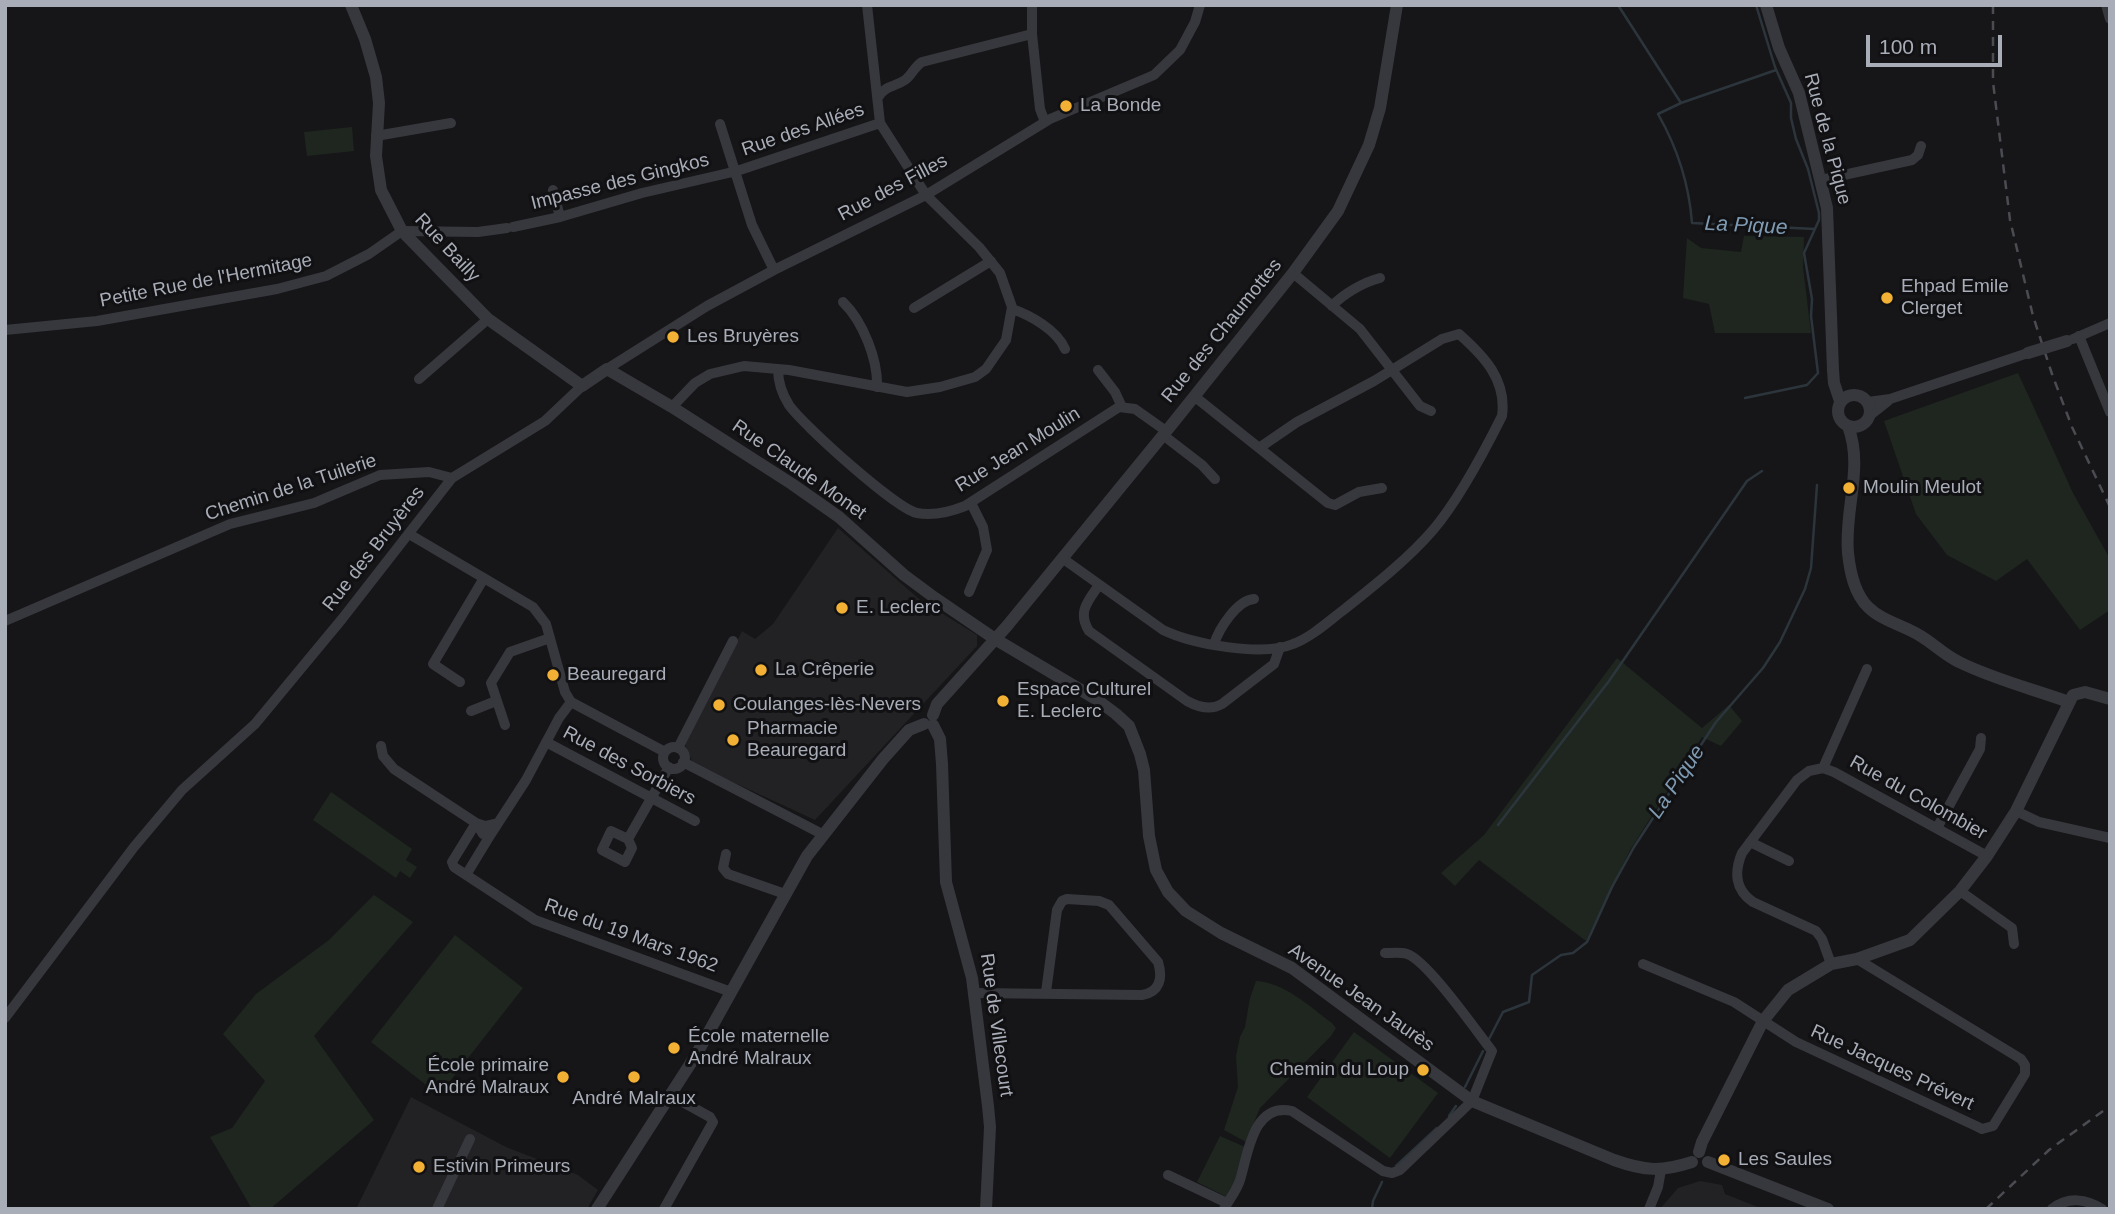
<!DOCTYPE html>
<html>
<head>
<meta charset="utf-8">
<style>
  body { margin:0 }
  #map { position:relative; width:2115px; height:1214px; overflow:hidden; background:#161618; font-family:Arial,sans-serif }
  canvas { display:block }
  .frame { position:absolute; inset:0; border:7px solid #a8adb8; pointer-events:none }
  .scale { position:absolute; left:1866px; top:35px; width:136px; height:32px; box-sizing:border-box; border:4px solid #a8adb8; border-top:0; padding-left:9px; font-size:21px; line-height:24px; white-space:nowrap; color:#a8adb8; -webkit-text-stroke:5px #111113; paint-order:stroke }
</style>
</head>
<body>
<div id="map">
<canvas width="2115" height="1214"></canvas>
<div class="frame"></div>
<div class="scale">100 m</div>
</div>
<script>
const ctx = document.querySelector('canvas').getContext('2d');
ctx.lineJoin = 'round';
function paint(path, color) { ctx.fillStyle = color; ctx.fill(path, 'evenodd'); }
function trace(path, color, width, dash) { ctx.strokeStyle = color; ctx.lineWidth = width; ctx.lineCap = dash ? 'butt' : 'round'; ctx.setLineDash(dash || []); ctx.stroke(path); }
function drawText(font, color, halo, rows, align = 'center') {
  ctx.font = font + ' Arial,sans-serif'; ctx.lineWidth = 6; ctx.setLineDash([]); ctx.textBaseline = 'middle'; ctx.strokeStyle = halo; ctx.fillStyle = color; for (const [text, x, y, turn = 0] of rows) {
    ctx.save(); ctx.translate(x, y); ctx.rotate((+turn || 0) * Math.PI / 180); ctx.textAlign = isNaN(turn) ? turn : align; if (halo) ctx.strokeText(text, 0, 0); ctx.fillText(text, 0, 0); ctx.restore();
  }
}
paint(new Path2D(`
  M838,528L919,599L977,635V646L815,820L724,778L692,761L685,744L742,631L755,639L773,624Z
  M411,1097L506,1147L578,1175L598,1190L587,1209H356Z
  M1700,1181L1722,1185L1725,1194L1763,1209H1660L1678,1188Z`), '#222225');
paint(new Path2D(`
  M352,127L354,151L307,156L304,132Z
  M1744,236L1804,237L1803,267L1811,333H1715L1709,304L1683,298L1687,238L1701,248L1741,252Z
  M2018,373L2073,493L2110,559V610L2080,630L2027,559L1996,581L1947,555L1916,514L1884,421Z
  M1617,658L1702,728L1729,705L1742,721L1721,746L1702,737L1630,850L1586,941L1479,860L1455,886L1441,873L1484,835Z
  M331,792L412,849L406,860L417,867L410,878L400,871L396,878L313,820Z
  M374,895L413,922L314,1036L374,1120L270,1209H252L210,1137L232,1128L265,1081L223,1034L256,994L329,940Z
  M455,935L523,988L439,1095L371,1042Z
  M1256,981C1284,982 1310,1007 1332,1023L1336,1028L1331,1036L1260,1108L1246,1142L1224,1130L1238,1087L1236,1056L1240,1037L1245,1027L1250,998Z
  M1354,1032L1438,1093L1390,1158L1307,1097Z
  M1220,1136L1245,1147L1232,1190L1227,1197L1197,1182Z`), '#1e261f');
trace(new Path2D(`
  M1618,5L1681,103L1658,114C1678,149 1689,183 1692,223L1815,229
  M1681,103L1776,70
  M1745,398L1807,385L1818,373L1811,316L1812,299L1804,253L1819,220V213L1808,169L1796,139L1791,118V103L1775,67L1756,5
  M1498,825L1609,681L1747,481L1762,471
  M1489,1039L1503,1012L1529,1002L1532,975L1561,955L1573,953L1587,942L1612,887L1634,847L1716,722L1763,668L1780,642L1805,589L1811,568L1817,485
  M1465,1087L1483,1051
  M1449,1116L1456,1106
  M1396,1166L1437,1128
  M1372,1209L1373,1201L1382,1182`), '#2c353c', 2.5);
trace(new Path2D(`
  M1032,5V34
  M2106,5L2110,19
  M879,96C886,85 895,87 905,80C912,75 914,67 922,62L1032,34L1040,109L1045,122
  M720,124L752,225L774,270
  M376,136L451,123
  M1821,180L1912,160L1918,155L1921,146
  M553,190L560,217
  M513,227L560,217L642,193L737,171L880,123
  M1293,273L1360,329L1420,406L1431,411
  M843,302C863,321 878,360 877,387
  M1332,306C1343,294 1364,282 1380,278
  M914,308L991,261
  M1012,309C1030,315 1057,330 1065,349
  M5,330L97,321L277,289L326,276L369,254L402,231L478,232L507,228
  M2079,336L2110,412
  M2073,339L2110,323
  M607,369L707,306L774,270L926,195L1050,119L1154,75L1180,50L1195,22L1200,5
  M778,369C778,382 782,394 789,405C802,424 896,509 917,513C933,516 950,512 965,506L1119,407L1135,409L1166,431
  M1098,370L1115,392L1122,407
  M419,379L488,319
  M1194,396L1328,503L1335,505L1359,492L1382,488
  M1868,402L1890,399L2028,353
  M672,407L695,383L710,374L744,366L789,370L907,392L940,387L975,377L986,369L1006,340L1012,307L1000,273L979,247L926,195L880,123L867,5
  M1869,416L1888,401
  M1163,435L1202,465L1215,479
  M409,534L533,607L546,624L565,692L571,702L665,752
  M1062,558L1163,630C1192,644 1262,657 1293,644C1312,637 1330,620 1346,608C1375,585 1409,558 1433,530C1457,502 1485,450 1502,416C1507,380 1484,356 1459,334L1442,339L1374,381L1297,422L1259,448
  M1099,585C1088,601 1077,612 1089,631L1187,701C1198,707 1210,711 1222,704L1274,664L1280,647
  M969,592L987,550L983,527L971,503
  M5,621L230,524L314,503L380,475L429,472L452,478
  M1214,644C1219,629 1237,600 1254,599
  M460,682L433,664L484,578
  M471,711L496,701
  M505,725L491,683L510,652L550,638
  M546,742L695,821
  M381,746L383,756L394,769L476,823L483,834H491L526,780L559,718L571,702
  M663 758a11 11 0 1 1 22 0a11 11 0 1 1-22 0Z
  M678,748L733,641
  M683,762L822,834
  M1823,768L1867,669
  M2016,811L2039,822L2110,838
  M498,823L485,826L476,823L452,862L454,867L535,920L731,992
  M1937,828L1980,749L1981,738
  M628,839L632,848L625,862L602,850L611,831L628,839L669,767
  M1750,842L1789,861
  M726,854L723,868L728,874L785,894
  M466,875L491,834
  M1960,891L2012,928L2014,944
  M1643,964L1734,1002L1796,1042L1976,1126L1982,1129L1993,1126L2025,1074V1065L2021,1059L1857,959
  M1831,964L1822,939L1816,931L1753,902C1735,890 1734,872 1742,853L1797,780L1809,771L1823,768L1834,772L1987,856
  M974,993L1142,995C1160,992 1163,978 1158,962L1109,905L1099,901L1067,899L1062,901L1057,910L1046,992
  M5,1018L134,847L182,790L255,724L342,619L452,478L545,421L582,386
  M1168,1175L1227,1203
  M437,1209L470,1139
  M664,1209L713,1122L710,1117L670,1095
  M1224,1209C1229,1200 1237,1190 1240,1180C1248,1154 1253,1102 1292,1111L1383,1171L1392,1173L1400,1170L1472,1101L1492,1051C1477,1032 1427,960 1407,954C1401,952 1392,953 1385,953
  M1649,1209L1658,1187L1661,1170
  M2052,1209C2068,1196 2087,1199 2102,1209`), '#37383d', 10);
trace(new Path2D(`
  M351,5L365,39L376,77L379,103L376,156L381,190L402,231L488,319L582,386L607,369L672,407L792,484L839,517L904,575L935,598L995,639L1096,699L1116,714L1129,726L1140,754L1144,770L1149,836L1156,870L1168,892L1186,911L1221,933L1292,968L1472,1101L1614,1160C1645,1171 1661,1172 1692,1162
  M1766,5L1779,48L1799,93L1827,208L1833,370L1834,383L1840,401
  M1838 411a16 16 0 1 1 32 0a16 16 0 1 1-32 0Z
  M1848,426C1864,469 1844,508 1848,553C1850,572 1854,593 1868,607C1882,621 1903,625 1919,635C1933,643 1944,655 1959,662C1993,679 2033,689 2069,702
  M933,715L937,704L1007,626L1173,423L1293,273L1338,211L1369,145L1380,108L1397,5
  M933,725L940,739L942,764L946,882L972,978L988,1106L990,1127L986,1209
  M1699,1152L1702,1142L1763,1021L1788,990L1831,964L1857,959L1910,940L1960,891L1987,856L2016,811L2073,695L2085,692L2110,699
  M1708,1162L1828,1209
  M597,1209L696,1055L807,856L883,759L909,730L924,724`), '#37383d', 12);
trace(new Path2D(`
  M1993,5V82L2010,220L2033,316L2052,374L2072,427L2110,507
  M1986,1209L2049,1150L2110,1106`), '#4a4c52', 2.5, [9, 7]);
trace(new Path2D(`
  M2028,353L2067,341`), '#37383d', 12);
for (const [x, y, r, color] of [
  [1066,106,7,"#f2b134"],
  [1887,298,7,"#f2b134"],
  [673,337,7,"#f2b134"],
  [1849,488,7,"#f2b134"],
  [842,608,7,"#f2b134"],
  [761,670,7,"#f2b134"],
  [553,675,7,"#f2b134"],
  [1003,701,7,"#f2b134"],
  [719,705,7,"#f2b134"],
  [733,740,7,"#f2b134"],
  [674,1048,7,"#f2b134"],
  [1423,1070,7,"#f2b134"],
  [563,1077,7,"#f2b134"],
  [634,1077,7,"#f2b134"],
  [1724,1160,7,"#f2b134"],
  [419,1167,7,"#f2b134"]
]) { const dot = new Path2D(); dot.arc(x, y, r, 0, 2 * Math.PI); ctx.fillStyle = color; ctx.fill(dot); trace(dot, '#111113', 2.5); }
drawText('19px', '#a8adb8', '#111113', [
  ["La Bonde",1080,106],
  ["Ehpad Emile",1901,287],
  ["Clerget",1901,309],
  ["Les Bruyères",687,337],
  ["Moulin Meulot",1863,488],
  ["E. Leclerc",856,608],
  ["La Crêperie",775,670],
  ["Beauregard",567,675],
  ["Espace Culturel",1017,690],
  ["E. Leclerc",1017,712],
  ["Coulanges-lès-Nevers",733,705],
  ["Pharmacie",747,729],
  ["Beauregard",747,751],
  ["École maternelle",688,1037],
  ["André Malraux",688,1059],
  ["École primaire",549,1066,"right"],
  ["André Malraux",549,1088,"right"],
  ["Chemin du Loup",1409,1070,"right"],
  ["André Malraux",634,1099,"center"],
  ["Les Saules",1738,1160],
  ["Estivin Primeurs",433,1167]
], 'left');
drawText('19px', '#a8adb8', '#111113', [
  ["Rue des Allées",803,130,-19],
  ["Rue de la Pique",1827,139,75],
  ["Impasse des Gingkos",620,182,-14],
  ["Rue des Filles",893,188,-28],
  ["Rue Bailly",447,248,47],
  ["Petite Rue de l'Hermitage",206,281,-11],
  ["Rue des Chaumottes",1222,331,-51],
  ["Rue Jean Moulin",1018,450,-32],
  ["Rue Claude Monet",799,470,35],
  ["Chemin de la Tuilerie",291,488,-18],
  ["Rue des Bruyères",374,549,-52],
  ["Rue des Sorbiers",629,766,28],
  ["Rue du Colombier",1918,798,29],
  ["Rue du 19 Mars 1962",631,936,20],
  ["Avenue Jean Jaurès",1361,998,35],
  ["Rue de Villecourt",996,1025,82],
  ["Rue Jacques Prévert",1892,1068,25]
]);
drawText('italic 21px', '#7f9bb3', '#111113', [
  ["La Pique",1746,226,3],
  ["La Pique",1677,782,-56]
]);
</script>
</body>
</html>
